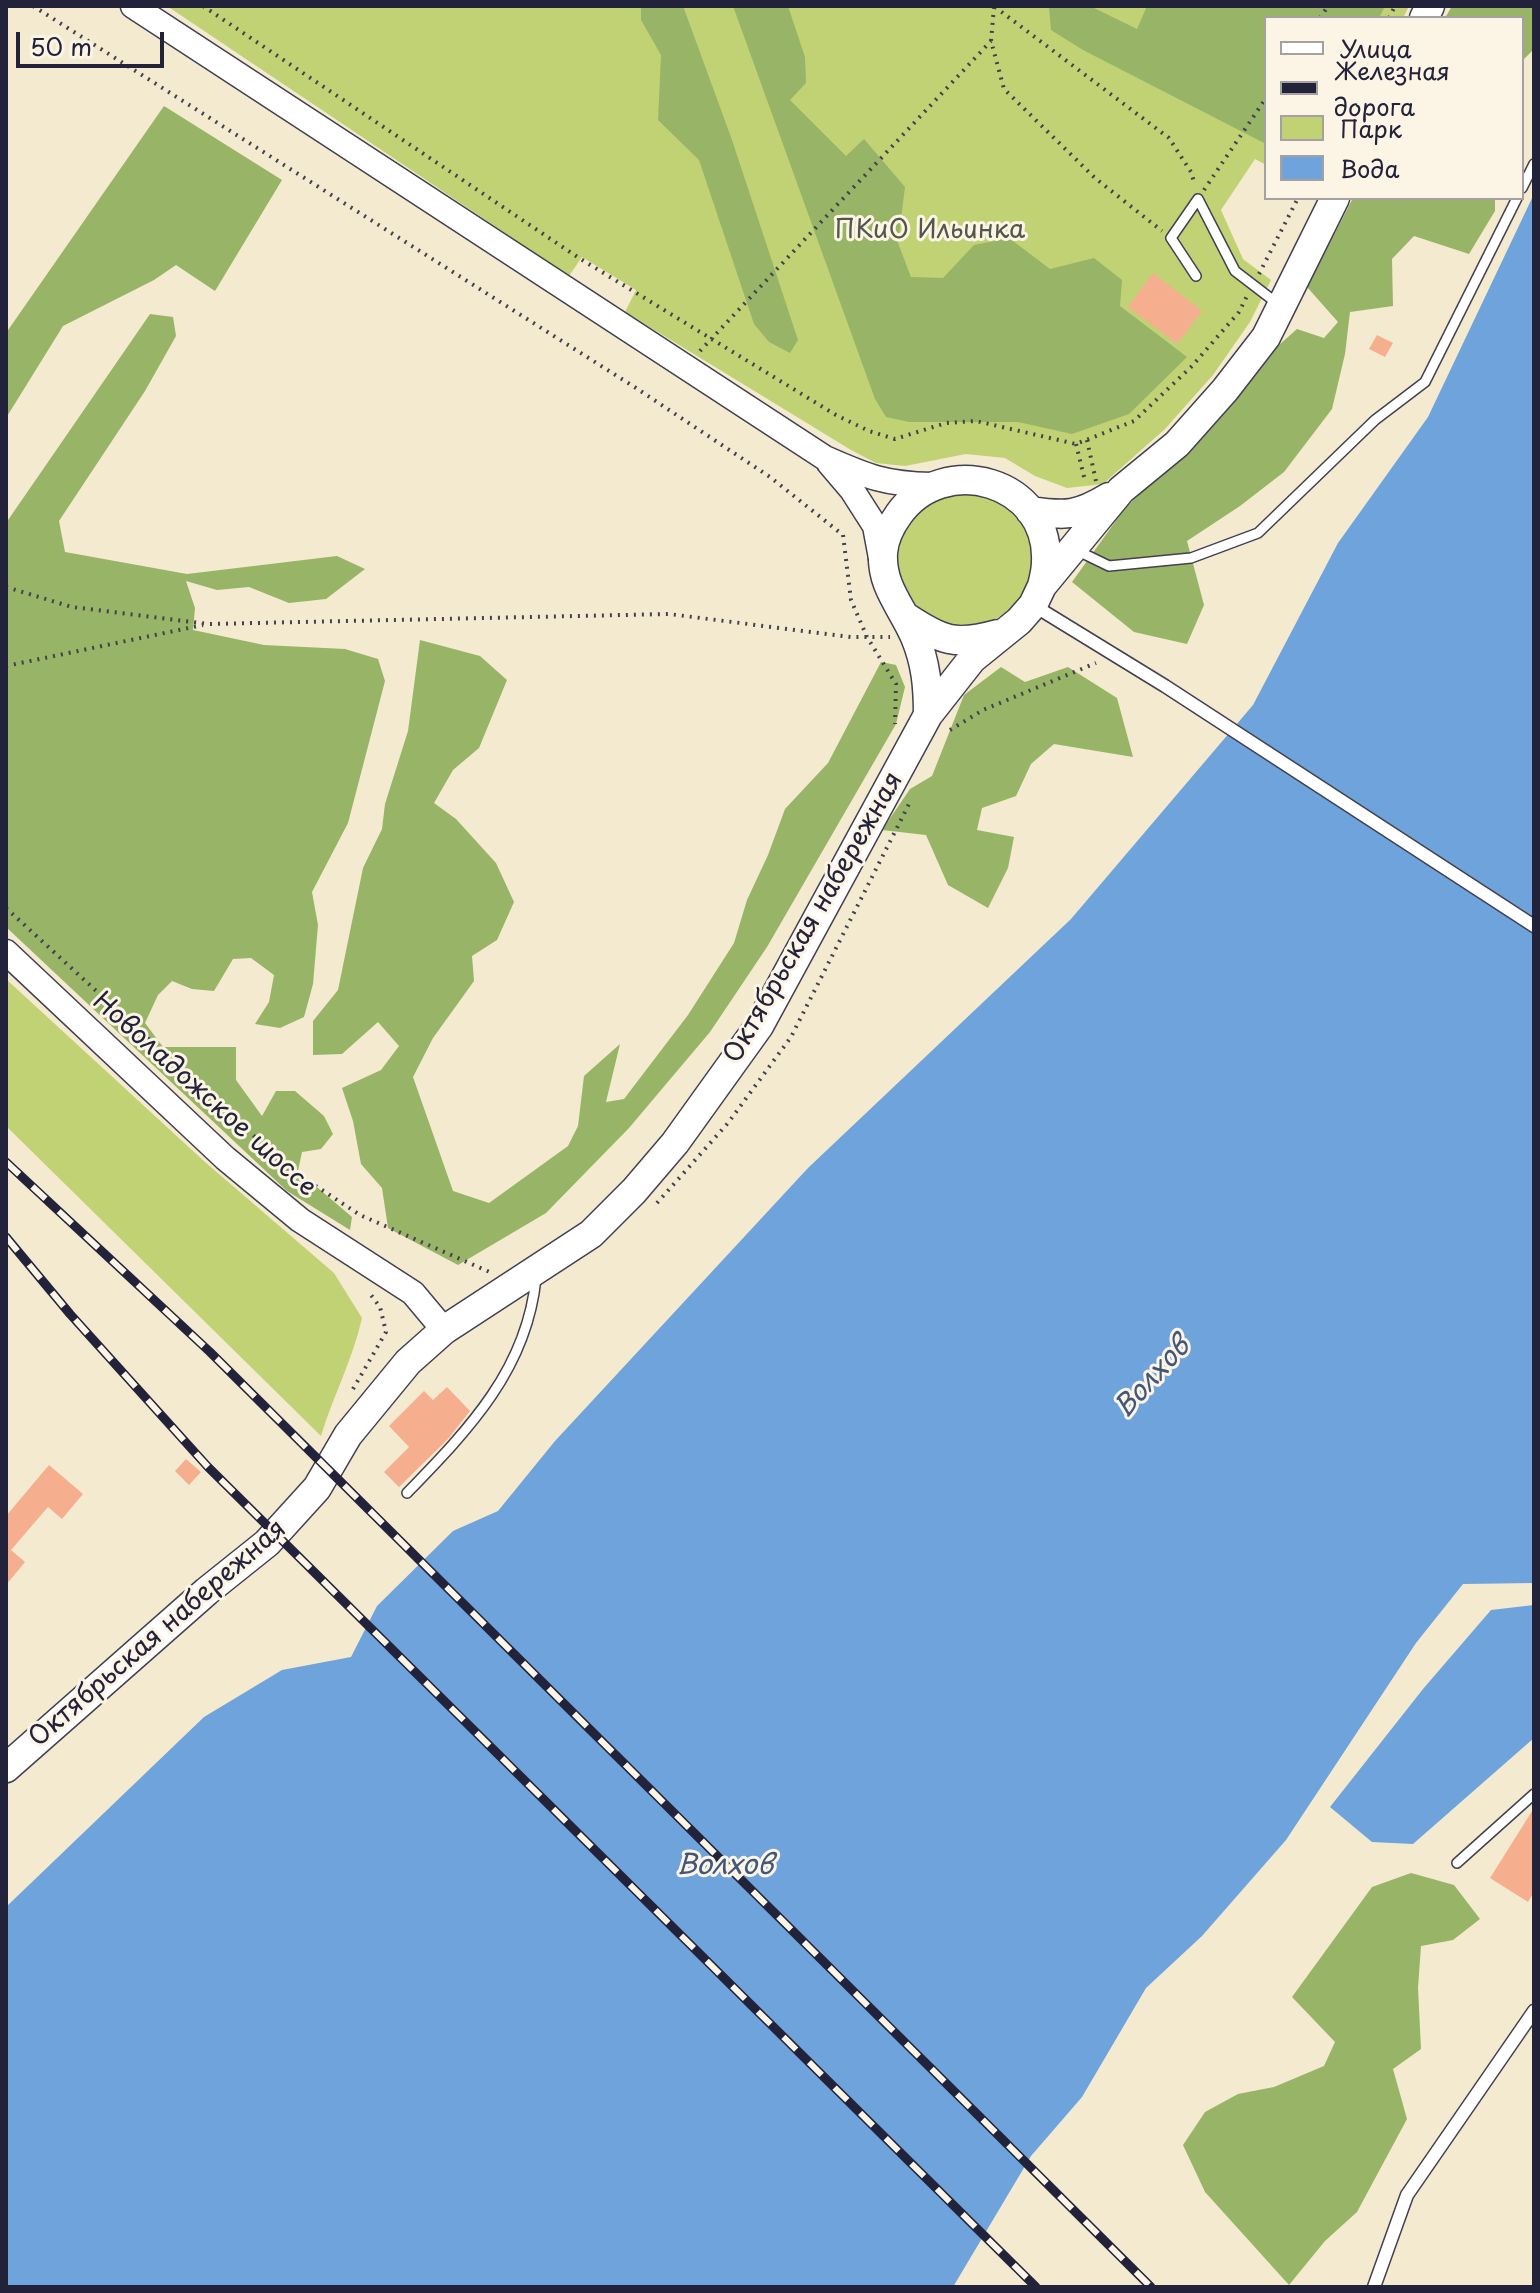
<!DOCTYPE html>
<html>
<head>
<meta charset="utf-8">
<style>
  body { margin:0 }
  #map { position:relative; width:1540px; height:2293px; overflow:hidden; background:#f4ead0; font-family:"Playpen Sans",sans-serif }
  canvas { display:block }
  .frame { position:absolute; inset:0; border:8px solid #22223b; pointer-events:none }
  .legend { position:absolute; left:1264px; top:16px; width:260px; height:184px; box-sizing:border-box; background:#fcf5e5; border:2px solid #a5a1a1; margin:0; padding:10px 14px; list-style:none; font-size:24px; color:#22223b }
  .legend li { display:flex; align-items:center; gap:16px; height:40px }
  .legend b { width:40px; border:2px solid #a5a1a1 }
  .scale { position:absolute; left:16px; top:32px; width:148px; height:36px; box-sizing:border-box; border:4px solid #22223b; border-top:0; padding-left:10px; font-size:24px; line-height:28px; white-space:nowrap; color:#22223b; -webkit-text-stroke:6px #fcf5e5; paint-order:stroke }
</style>
</head>
<body>
<div id="map">
<canvas width="1540" height="2293"></canvas>
<div class="frame"></div>
<ul class="legend">
<li><b style="height:10px;background:#fff"></b>Улица</li>
<li><b style="height:10px;background:#22223b"></b>Железная дорога</li>
<li><b style="height:22px;background:#c1d274"></b>Парк</li>
<li><b style="height:22px;background:#6ea3db"></b>Вода</li>
</ul>
<div class="scale">50 m</div>
</div>
<script>
const ctx = document.querySelector('canvas').getContext('2d');
ctx.lineJoin = 'round';
function paint(path, color) { ctx.fillStyle = color; ctx.fill(path, 'evenodd'); }
function trace(path, color, width, dash) { ctx.strokeStyle = color; ctx.lineWidth = width; ctx.lineCap = dash ? 'butt' : 'round'; ctx.setLineDash(dash || []); ctx.stroke(path); }
function drawText(font, color, halo, rows, align = 'center') {
  ctx.font = font + ' "Playpen Sans",sans-serif'; ctx.lineWidth = 6; ctx.setLineDash([]); ctx.textBaseline = 'middle'; ctx.strokeStyle = halo; ctx.fillStyle = color; for (const [text, x, y, turn = 0] of rows) {
    ctx.save(); ctx.translate(x, y); ctx.rotate((+turn || 0) * Math.PI / 180); ctx.textAlign = isNaN(turn) ? turn : align; if (halo) ctx.strokeText(text, 0, 0); ctx.fillText(text, 0, 0); ctx.restore();
  }
}
paint(new Path2D(`
  M167,6H1409L1403,18H1266V165L1255,159L1221,210L1243,259L1271,280L1250,322L1213,375L1165,429L1103,484L1067,488L1035,476L1005,458L966,454L905,466L876,463L851,450L625,312L636,290L582,257L569,276Z
  M898 559a67 67 0 1 1 134 0a67 67 0 1 1-134 0Z
  M6,979L205,1162L334,1273L362,1318C353,1359 333,1396 321,1436L6,1126Z`), '#c1d274');
paint(new Path2D(`
  M641,6H683L732,140L798,340L790,353L769,342L754,324L699,160L658,120L661,55L641,20Z
  M733,6H788L805,57L806,83L790,100L846,156L864,139L905,187L898,243L911,277L943,278L974,245L1009,238L1050,269L1094,258L1122,280L1120,306L1187,357L1129,414L1072,434L1018,422H909L886,417L875,399Z
  M1051,6H1090L1137,29L1147,6H1385L1379,18H1266V144L1083,50L1051,30L1049,7Z
  M1452,6H1534V49L1522,61V18H1445Z
  M164,106L282,180L215,291L176,265L154,280L63,326L6,418V333Z
  M1353,198H1495V211L1469,254L1414,236L1392,259L1393,306L1350,312L1345,354L1332,409L1284,472L1240,506L1187,541L1204,605L1187,644L1134,632L1072,582L1125,508L1206,432L1270,353L1297,329L1324,338L1338,322L1307,287Z
  M150,314L173,317L176,336L145,391L59,521L65,552L187,574L337,556L365,569L326,599L289,603L249,587L217,590L186,581L195,608L193,630L264,645L345,649L378,659L385,681L348,823L312,892L318,925L313,984L304,1017L280,1028L255,1024L269,1002L274,975L251,958L233,959L214,991L192,989L172,981L158,995L145,1023L163,1047H236V1080L262,1116L276,1091H295L324,1116L333,1134L321,1149L302,1152L298,1171L352,1217L350,1230L287,1191L6,927V523Z
  M420,640L480,656L507,680L479,748L453,770L434,803L456,819L496,863L514,902L497,940L472,956L474,981L433,1038L413,1077L453,1191L489,1203L568,1146L578,1126L584,1076L620,1044L606,1102L624,1099L688,1015L734,943L747,900L768,855L785,809L828,763L881,662L896,665L905,687L896,724L767,947L710,1032L629,1128L546,1213L458,1265L388,1228L382,1188L361,1164L353,1121L342,1088L381,1070L399,1046L378,1022L342,1054L313,1055V1021L338,990L363,868L382,829L385,804L408,731Z
  M1001,667L1025,682L1068,667L1117,698L1133,757L1054,744L1031,764L1016,796L982,808L977,830L1014,837L1008,868L988,908L948,885L926,835L882,830L910,789L932,776L964,695Z
  M1411,1873L1454,1885L1480,1919L1453,1940L1421,1946L1418,1988L1421,2049L1393,2069L1407,2119L1357,2212L1325,2241L1289,2285L1205,2192L1183,2145L1205,2112L1238,2094L1274,2087L1324,2066L1335,2042L1292,1997L1372,1887Z`), '#98b466');
paint(new Path2D(`
  M1534,194V1583L1463,1584L1416,1643L1286,1840L1202,1936L1146,1988L1082,2097L1031,2156L953,2287H6V1907L204,1717L282,1670L351,1657L377,1606L453,1531L498,1511L555,1441L808,1168L1071,919L1253,705L1338,543L1428,417Z
  M1534,1605V1738L1413,1844L1372,1842L1330,1807L1423,1689L1491,1610Z`), '#6ea3db');
paint(new Path2D(`
  M1153,273L1202,311L1177,344L1128,307Z
  M1377,335L1393,343L1385,357L1369,349Z
  M447,1387L470,1411L448,1439L399,1487L384,1472L409,1447L389,1426L424,1391L433,1400Z
  M186,1459L201,1472L189,1485L175,1471Z
  M49,1465L83,1494L62,1519L48,1507L11,1550L25,1562L6,1585V1516Z
  M1534,1808V1892L1528,1902L1490,1878Z`), '#f5af8f');
const service = new Path2D(`
  M1522,188L1534,164
  M1196,276L1171,238L1198,199L1235,271L1278,304
  M1076,550L1109,566L1191,558L1258,533L1375,420L1425,382L1517,198
  M407,1493C468,1430 527,1370 536,1278
  M1457,1863L1534,1794`);
const pedestrian = new Path2D(`
  M1033,605L1165,686L1534,926
  M1374,2287L1407,2195L1534,2011`);
const secondary = new Path2D(`
  M133,6L825,458C868,477 885,484 932,485
  M829,463L852,490L875,526L881,558
  M6,952L225,1158L300,1220L413,1293L444,1330`);
const primary = new Path2D(`
  M1424,18L1430,6
  M1030,511C1066,516 1078,516 1109,497
  M906,617C942,641 955,646 998,634
  M928,715C928,687 926,663 915,637C903,608 881,587 883,553C884,539 891,525 899,514C944,451 1050,481 1046,562C1046,570 1044,578 1042,586
  M6,1768L207,1591L267,1543L317,1488L348,1435L408,1362L444,1330L591,1234L634,1191L675,1143L759,1026L928,715L972,659L1019,621L1033,605L1042,586L1121,490L1177,444L1225,390L1266,337L1335,198`);
trace(service, '#424051', 12);
trace(pedestrian, '#424051', 15);
trace(secondary, '#424051', 27);
trace(primary, '#424051', 31);
trace(new Path2D(`
  M33,6L636,388L770,477L843,535L851,600L867,637L896,684L895,724
  M203,6L579,258L836,415L869,431L895,439L946,423L976,421L1076,444L1134,421L1192,366L1239,312L1247,296
  M994,7L991,41L1004,89L1095,178L1162,231
  M995,7L1169,138L1191,172L1195,185
  M1320,18L1328,6
  M1389,18L1395,6
  M1204,190L1266,98
  M1259,274L1298,198
  M700,351L991,41
  M1087,440L1096,481
  M1076,444L1085,481
  M6,587L72,607L209,624L669,614L851,637H890
  M6,666L203,625
  M950,730L983,710L1096,663
  M6,908L290,1169L360,1215L492,1273
  M657,1203L728,1123L791,1037L909,804
  M353,1389L386,1332L380,1307L368,1291`), '#424051', 4, [2, 6]);
trace(service, '#fff', 9);
trace(pedestrian, '#fff', 12);
trace(secondary, '#fff', 24);
trace(primary, '#fff', 28);
const rail = new Path2D(`
  M6,1162L210,1352L1151,2287
  M6,1237L70,1314L208,1467L1036,2287`);
trace(rail, '#22223b', 9);
trace(rail, '#fcf5e5', 6, [18]);
drawText('26px', '#52574c', '#fcf5e5', [
  ["ПКиО Ильинка",930,231]
]);
drawText('26px', '#22223b', '#fcf5e5', [
  ["Октябрьская набережная",814,918,-60],
  ["Новоладожское шоссе",204,1095,42],
  ["Октябрьская набережная",158,1634,-41]
]);
drawText('italic 28px', '#40567b', '#fcf5e5', [
  ["Волхов",1153,1378,-48],
  ["Волхов",725,1866]
]);
</script>
</body>
</html>
